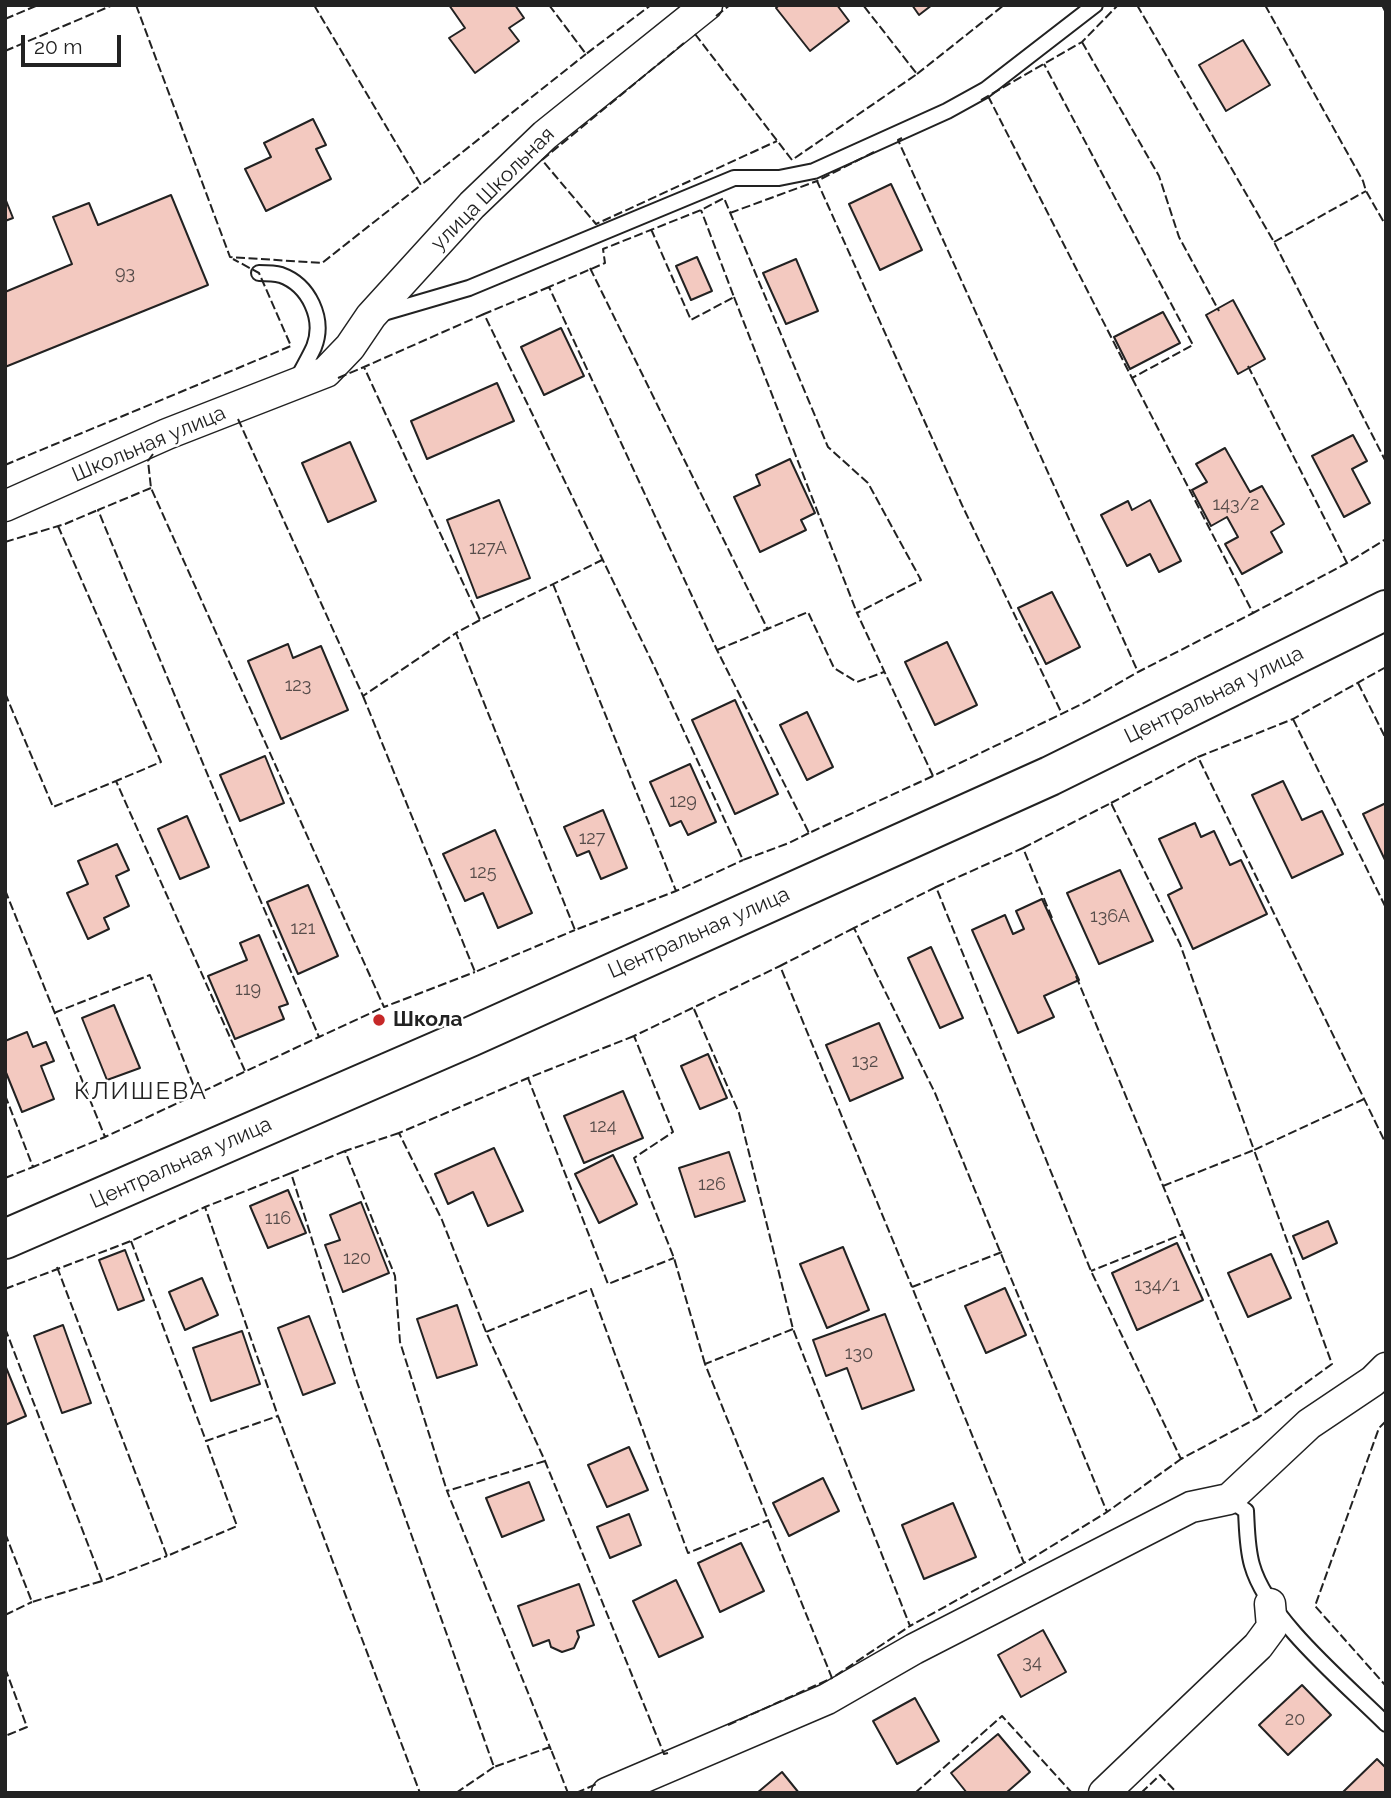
<!DOCTYPE html>
<html>
<head>
<meta charset="utf-8">
<style>
  body { margin:0 }
  #map { position:relative; width:1391px; height:1798px; overflow:hidden; background:#fff; font-family:Raleway,sans-serif }
  canvas { display:block }
  .frame { position:absolute; inset:0; border:7px solid #222; pointer-events:none }
  .scale { position:absolute; left:21px; top:35px; width:100px; height:32px; box-sizing:border-box; border:4px solid #222; border-top:0; padding-left:9px; font-size:21px; line-height:24px; white-space:nowrap; color:#222; -webkit-text-stroke:5px #fff; paint-order:stroke }
</style>
</head>
<body>
<div id="map">
<canvas width="1391" height="1798"></canvas>
<div class="frame"></div>
<div class="scale">20 m</div>
</div>
<script>
const ctx = document.querySelector('canvas').getContext('2d');
ctx.lineJoin = 'round';
function paint(path, color) { ctx.fillStyle = color; ctx.fill(path, 'evenodd'); }
function trace(path, color, width, dash) { ctx.strokeStyle = color; ctx.lineWidth = width; ctx.lineCap = dash ? 'butt' : 'round'; ctx.setLineDash(dash || []); ctx.stroke(path); }
function drawText(font, color, halo, rows, align = 'center') {
  ctx.font = font + ' Raleway,sans-serif'; ctx.lineWidth = 5; ctx.setLineDash([]); ctx.textBaseline = 'middle'; ctx.strokeStyle = halo; ctx.fillStyle = color; for (const [text, x, y, turn = 0] of rows) {
    ctx.save(); ctx.translate(x, y); ctx.rotate((+turn || 0) * Math.PI / 180); ctx.textAlign = isNaN(turn) ? turn : align; if (halo) ctx.strokeText(text, 0, 0); ctx.fillText(text, 0, 0); ctx.restore();
  }
}
const building = new Path2D(`
  M449,5H515L524,18L509,28L519,41L475,73L449,38L465,28Z
  M779,5H837L849,21L810,51L776,8Z
  M912,5H932L919,15Z
  M1243,40L1270,85L1226,111L1199,65Z
  M313,119L326,145L316,149L331,179L266,211L245,169L271,157L264,143Z
  M891,184L922,250L880,270L849,204Z
  M171,195L208,285L5,367V292L72,264L53,217L89,203L98,225Z
  M5,198L13,218L5,221Z
  M697,257L712,291L691,300L676,266Z
  M796,259L818,311L786,324L763,273Z
  M1233,300L1265,359L1238,374L1206,315Z
  M1163,312L1180,343L1130,369L1114,337Z
  M561,328L584,376L544,395L521,347Z
  M497,383L514,421L427,459L411,421Z
  M1353,435L1367,461L1352,469L1370,503L1344,517L1312,456Z
  M350,442L376,501L328,522L302,463Z
  M1225,448L1250,492L1262,486L1284,524L1271,532L1282,552L1242,574L1225,544L1238,537L1227,517L1211,526L1192,490L1207,482L1196,464Z
  M790,459L815,513L801,520L806,530L760,552L734,497L760,485L756,475Z
  M499,500L530,578L477,598L447,520Z
  M1150,500L1181,561L1159,572L1150,554L1127,566L1101,515L1128,501L1132,510Z
  M1052,592L1080,647L1046,664L1018,608Z
  M947,642L977,705L935,725L905,662Z
  M288,644L293,658L321,646L348,710L281,739L248,661Z
  M735,700L778,794L735,814L692,720Z
  M807,712L833,767L807,780L780,725Z
  M265,756L284,803L240,821L220,775Z
  M690,764L716,822L688,835L681,821L670,826L650,782Z
  M1283,781L1302,820L1322,811L1343,854L1292,878L1252,795Z
  M1386,803V859L1385,860L1363,814Z
  M603,810L627,868L601,879L589,851L577,856L564,827Z
  M187,816L209,867L180,879L158,829Z
  M1195,823L1201,837L1214,831L1230,865L1241,860L1267,914L1193,949L1168,895L1182,888L1159,839Z
  M495,830L532,913L498,928L483,893L465,901L443,854Z
  M117,844L129,870L116,876L129,906L104,918L109,929L88,939L67,893L88,884L78,861Z
  M1120,870L1153,941L1099,964L1067,893Z
  M308,885L338,956L298,974L267,902Z
  M1042,899L1079,980L1044,996L1054,1017L1018,1033L972,930L1005,915L1013,934L1024,929L1016,911Z
  M259,935L288,1004L279,1007L284,1019L235,1039L208,976L247,960L240,943Z
  M931,947L963,1018L940,1028L908,958Z
  M114,1005L140,1068L107,1080L82,1018Z
  M879,1023L903,1078L850,1101L826,1045Z
  M27,1032L33,1047L46,1042L54,1061L41,1066L54,1099L22,1112L5,1070V1041Z
  M708,1054L727,1098L700,1109L681,1066Z
  M623,1091L643,1138L584,1163L564,1116Z
  M494,1148L523,1211L488,1226L473,1192L448,1204L435,1174Z
  M729,1152L745,1201L695,1217L679,1168Z
  M613,1155L637,1204L599,1223L575,1174Z
  M288,1190L306,1233L268,1248L250,1206Z
  M361,1202L389,1273L343,1292L325,1245L340,1240L330,1215Z
  M1328,1221L1337,1243L1303,1259L1293,1236Z
  M1177,1243L1203,1300L1137,1330L1112,1273Z
  M843,1247L869,1310L827,1328L800,1264Z
  M125,1250L144,1300L118,1310L99,1260Z
  M1271,1254L1291,1298L1248,1317L1228,1273Z
  M202,1278L218,1315L185,1330L169,1292Z
  M1005,1288L1026,1335L986,1353L965,1306Z
  M457,1305L477,1365L437,1378L417,1319Z
  M885,1314L914,1390L862,1409L847,1368L826,1376L813,1340Z
  M309,1316L335,1383L303,1395L278,1328Z
  M63,1325L91,1403L62,1413L34,1336Z
  M242,1331L260,1384L211,1401L193,1348Z
  M5,1365L26,1416L5,1425Z
  M629,1447L648,1490L607,1507L588,1465Z
  M823,1478L839,1511L789,1536L773,1503Z
  M529,1482L544,1520L502,1537L486,1498Z
  M953,1503L976,1557L924,1579L902,1525Z
  M629,1514L641,1545L610,1558L597,1527Z
  M741,1543L764,1591L720,1612L698,1563Z
  M676,1580L703,1637L659,1657L633,1601Z
  M579,1584L594,1625L577,1631L579,1637L574,1648L562,1652L551,1647L549,1640L533,1646L518,1606Z
  M1043,1630L1066,1672L1021,1697L998,1655Z
  M1302,1685L1331,1715L1288,1755L1259,1725Z
  M915,1698L939,1741L897,1764L873,1721Z
  M998,1734L1030,1772L1006,1793H967L951,1773Z
  M1377,1759L1386,1768V1793H1342Z
  M782,1772L799,1793H757Z`);
paint(building, '#f3c9c0');
trace(building, '#222', 2);
const lane = new Path2D(`
  M259,273C266,273 274,273 281,275C309,285 325,319 314,347C309,358 302,370 296,381
  M380,314L469,288L734,178H779L814,171L947,111L985,90L1095,5
  M1229,1499L1246,1511C1247,1528 1247,1548 1252,1565C1267,1619 1345,1683 1386,1724`);
const street = new Path2D(`
  M5,506L167,434L326,372L350,347L371,316L472,205L545,135L707,5
  M607,1793L827,1699L914,1649L1191,1507L1229,1499L1309,1424L1373,1381L1386,1368
  M1104,1793L1258,1646L1272,1627L1270,1604`);
const primary = new Path2D(`
  M5,1239L470,1037L1050,776L1386,610`);
trace(lane, '#222', 18);
trace(street, '#222', 33);
trace(primary, '#222', 42);
trace(lane, '#fff', 14);
trace(street, '#fff', 30);
trace(primary, '#fff', 38);
trace(new Path2D(`
  M136,5L230,257L322,263L421,185
  M314,5L421,185L586,54
  M549,5L586,54L651,5
  M1137,5L1274,242L1386,462
  M1265,5L1363,181L1366,191L1386,226
  M1382,5L1386,13
  M716,16L730,5
  M5,19L38,5
  M695,34L792,160L917,74L863,5
  M1082,42L1159,176L1179,237L1219,311
  M684,43L542,160L596,224L777,141
  M5,51L113,5
  M917,74L1004,5
  M988,96L1132,378L1193,345L1044,64
  M981,100L1082,42L1118,5
  M902,138L898,140L1138,672
  M874,152L817,181L962,505L1062,714
  M730,213L817,181
  M651,229L691,320L734,297L701,210
  M1274,242L1366,191
  M590,268L768,630
  M549,287L484,314L654,666L743,860L789,843L809,833
  M734,297L857,613
  M484,314L364,367L480,620L602,560
  M1248,366L1347,563L1386,539
  M338,378L364,367
  M1132,378L1253,613L1347,563
  M238,419L363,696L456,633
  M153,454L148,461L151,488L384,1007L475,972
  M5,465L291,346L259,273L233,259
  M151,488L98,510L238,848L319,1037L384,1007
  M58,526L161,762L116,781
  M5,542L65,524L98,510
  M553,584L676,891
  M480,620L456,633L575,930L676,891L743,860
  M717,650L808,612L834,668L857,682L884,672
  M1386,667L1293,719L1198,757L1386,1144
  M1358,683L1386,739
  M5,693L53,807L116,781L245,1071
  M363,696L475,972L575,930
  M1293,719L1386,908
  M933,776L809,833L717,650L549,287L605,263L603,249L701,210L724,198L828,447L868,483L921,580L857,613L933,776L1084,703L1138,672L1253,613
  M1111,803L1198,757
  M1023,848L1111,803L1180,944L1254,1150L1364,1099
  M936,887L854,928L935,1093L1107,1512
  M5,890L105,1137
  M1052,918L1023,848L936,887L1091,1271L1181,1459L1259,1417L1183,1234L1091,1271
  M854,928L780,966L912,1287
  M1386,975V978
  M1076,976L1183,1234
  M694,1009L739,1113L793,1329L910,1626L1024,1563
  M54,1013L150,975L197,1094
  M634,1036L528,1078L608,1284L674,1258
  M5,1095L33,1167L105,1137L319,1037
  M399,1133L345,1151L395,1276L400,1342L447,1491
  M345,1151L291,1173L357,1382L494,1767L550,1747L568,1793
  M291,1173L205,1207L278,1416L420,1793
  M5,1178L33,1167
  M1163,1186L1254,1150L1332,1364L1259,1417
  M131,1241L206,1441L278,1416
  M1002,1252L912,1287L1024,1563L1107,1512L1181,1459
  M57,1267L167,1556L237,1526L206,1441
  M5,1289L131,1241L205,1207
  M5,1328L102,1581L167,1556
  M793,1329L705,1364L832,1678L910,1626
  M486,1332L442,1220L399,1133L528,1078
  M705,1364L674,1258L634,1158L673,1132L634,1036L780,966
  M1386,1421L1379,1428L1315,1606L1386,1686
  M545,1461L447,1491L551,1750
  M5,1533L32,1602L102,1581
  M5,1615L32,1602
  M5,1668L27,1727L5,1736
  M728,1725L832,1678
  M668,1753L664,1754L545,1461L486,1332L591,1289L688,1553L769,1520
  M456,1793L494,1767
  M576,1793L599,1783
  M915,1793L1002,1716L1072,1793
  M1141,1793L1160,1775L1177,1793`), '#222', 2, [9, 3.5]);
for (const [x, y, r, color] of [
  [379,1020,7,"#c62828"]
]) { const dot = new Path2D(); dot.arc(x, y, r, 0, 2 * Math.PI); ctx.fillStyle = color; ctx.fill(dot); trace(dot, '#fff', 2.5); }
drawText('18px', '#564c4a', null, [
  ["93",125,274],
  ["143/2",1236,505],
  ["127А",488,549],
  ["123",298,686],
  ["129",683,802],
  ["127",592,839],
  ["125",483,873],
  ["136А",1110,917],
  ["121",303,929],
  ["119",248,990],
  ["132",865,1062],
  ["124",603,1127],
  ["126",712,1185],
  ["116",278,1219],
  ["120",357,1259],
  ["134/1",1157,1286],
  ["130",859,1354],
  ["34",1032,1663],
  ["20",1295,1720]
]);
drawText('21px', '#222', '#fff', [
  ["улица Школьная",493,189,-45],
  ["Школьная улица",149,444,-23],
  ["Центральная улица",1214,695,-26],
  ["Центральная улица",699,933,-24],
  ["Центральная улица",181,1163,-24]
]);
drawText('bold 21px', '#222', '#fff', [
  ["Школа",393,1020]
], 'left');
ctx.letterSpacing = '2px';
drawText('24px', '#222', '#fff', [
  ["КЛИШЕВА",141,1092]
]);
ctx.letterSpacing = '0px';
</script>
</body>
</html>
